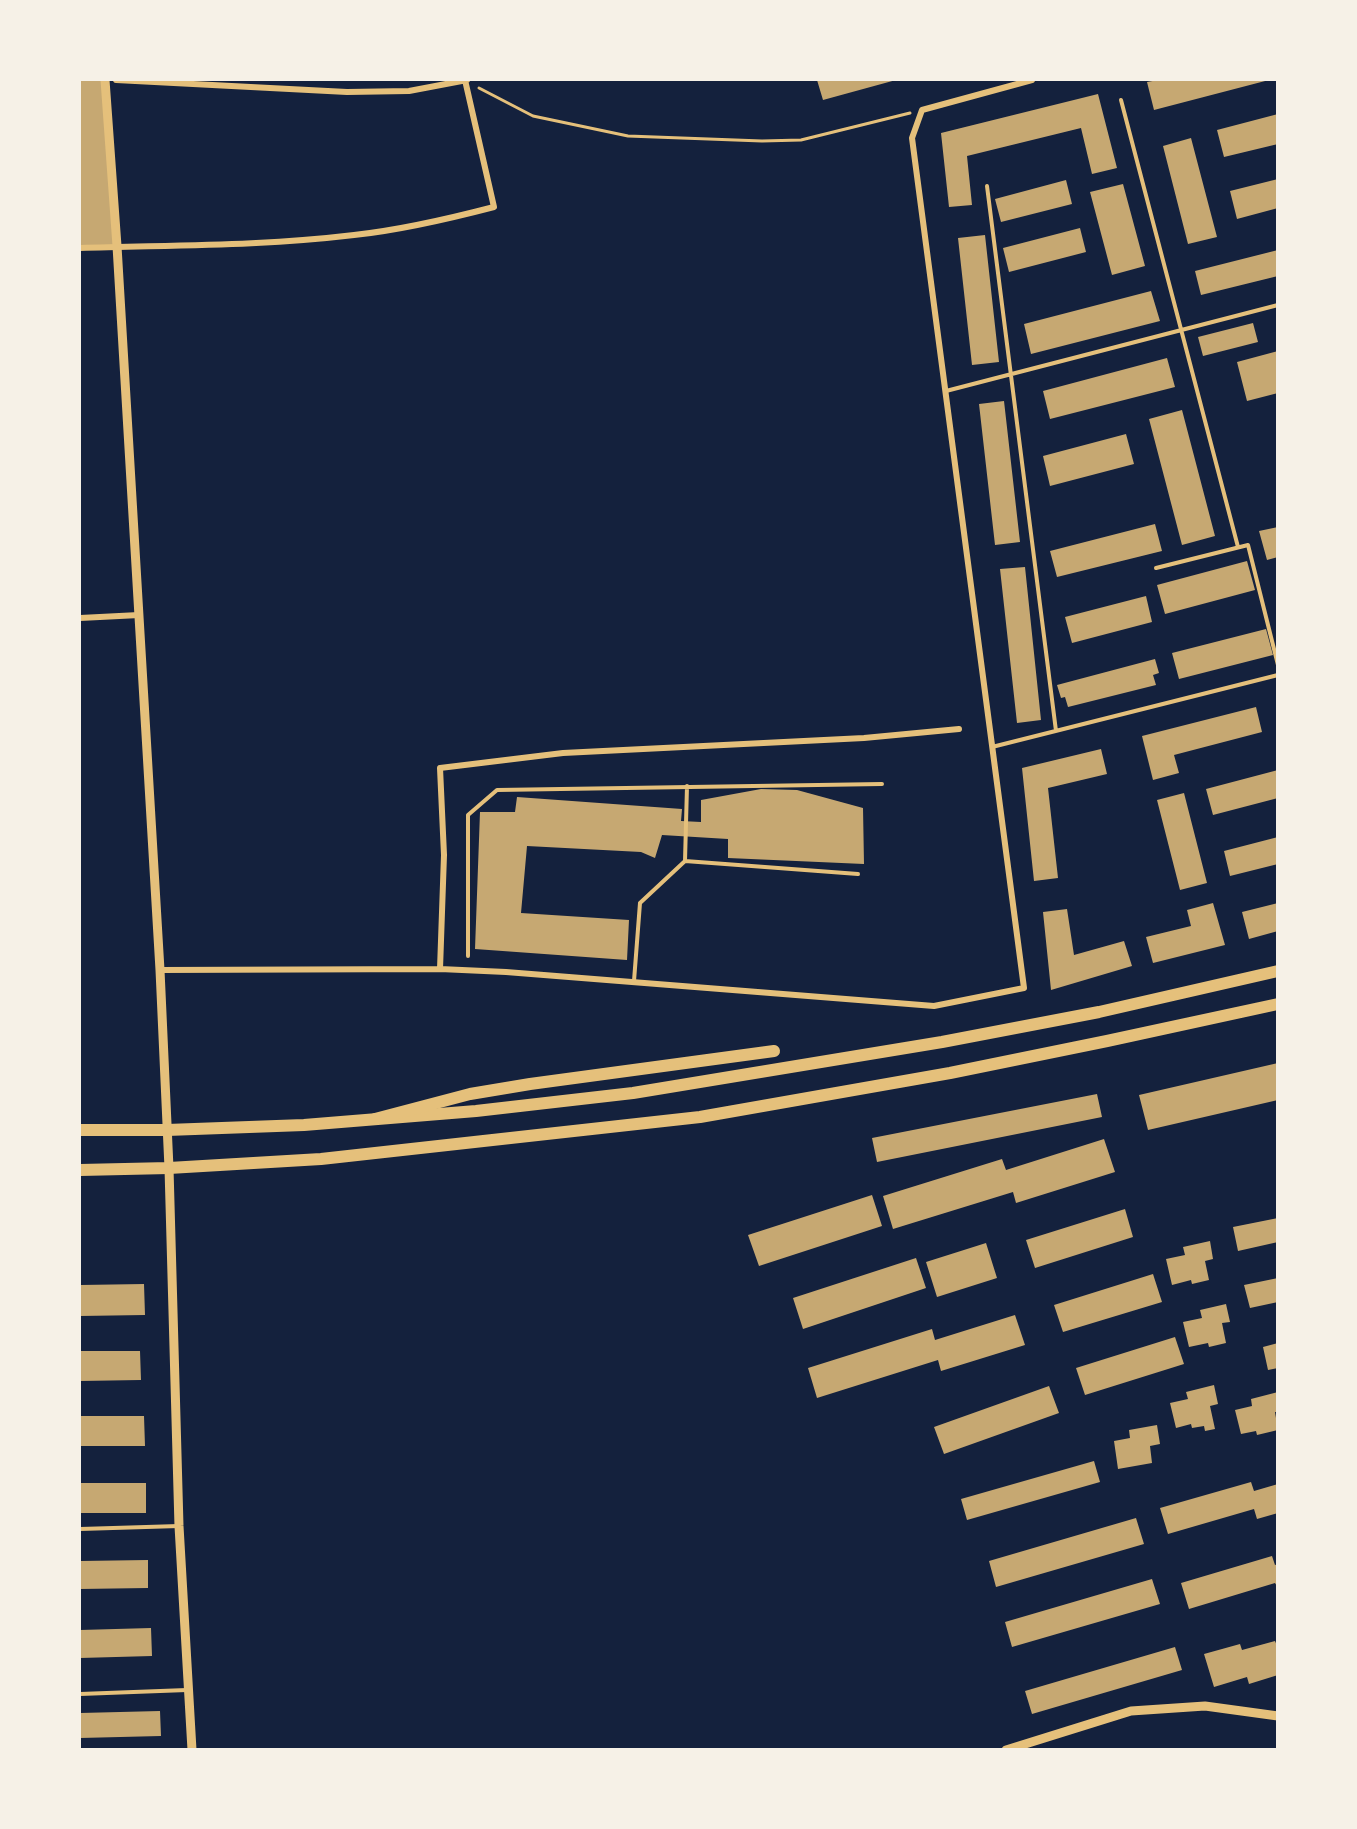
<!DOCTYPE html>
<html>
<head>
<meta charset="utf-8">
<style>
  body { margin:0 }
  #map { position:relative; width:1357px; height:1829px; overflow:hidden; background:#14213d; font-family:"Noto Sans",sans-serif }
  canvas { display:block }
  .frame { position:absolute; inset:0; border:81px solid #f6f1e7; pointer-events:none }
</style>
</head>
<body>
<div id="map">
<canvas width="1357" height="1829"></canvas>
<div class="frame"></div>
</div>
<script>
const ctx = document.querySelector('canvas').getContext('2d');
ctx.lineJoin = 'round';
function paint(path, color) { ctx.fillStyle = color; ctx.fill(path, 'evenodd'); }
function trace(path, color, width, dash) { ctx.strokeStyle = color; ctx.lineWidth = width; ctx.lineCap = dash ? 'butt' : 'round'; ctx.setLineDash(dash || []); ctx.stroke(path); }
paint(new Path2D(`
  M80,80H105L117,246L80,248Z
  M817,80H896L823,100Z
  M1158,80H1269L1154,110L1147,82Z
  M1098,94L1117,168L1092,174L1081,128L967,156L972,205L949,207L941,133Z
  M1278,114V144L1224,157L1217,130Z
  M1191,138L1217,237L1188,244L1163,146Z
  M1278,179V208L1237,219L1230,191Z
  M1066,180L1072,204L1001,222L995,199Z
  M1123,184L1145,266L1112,275L1090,192Z
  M1080,228L1086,252L1009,272L1003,248Z
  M985,235L999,362L972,365L958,238Z
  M1278,250V276L1201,295L1195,271Z
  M1151,291L1160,321L1031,354L1024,324Z
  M1253,323L1258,342L1203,356L1198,337Z
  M1278,351V393L1247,401L1237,362Z
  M1167,358L1175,387L1050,419L1043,391Z
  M1004,401L1020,542L995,545L979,404Z
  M1182,410L1215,536L1182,545L1149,419Z
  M1126,434L1134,464L1050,486L1043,456Z
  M1155,524L1162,551L1057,577L1050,551Z
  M1278,527V557L1267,560L1259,531Z
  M1247,561L1255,590L1165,614L1157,585Z
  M1025,567L1041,720L1017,723L1000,569Z
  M1146,596L1152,622L1072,643L1065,617Z
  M1266,629L1273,655L1179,679L1172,653Z
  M1155,659L1159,673L1153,675L1156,685L1068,707L1065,697L1061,698L1057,685Z
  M1256,707L1262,732L1174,755L1179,773L1153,780L1142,736Z
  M1101,749L1107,774L1048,788L1058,878L1034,881L1022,768Z
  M1278,770V798L1213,815L1206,789Z
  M761,789L797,790L863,808L864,864L728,858V839L662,835L655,858L641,852L527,846L521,913L629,920L627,960L475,949L480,812H515L517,797L682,809L681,821L701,822V800Z
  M1184,793L1207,883L1180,890L1157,800Z
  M1278,837V864L1230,876L1224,851Z
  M1213,903L1225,945L1153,963L1146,937L1191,926L1187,910Z
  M1278,903V931L1249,939L1242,912Z
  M1067,909L1074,955L1124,941L1132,966L1051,990L1043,912Z
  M1278,1063V1100L1148,1130L1139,1095Z
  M1097,1094L1102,1117L877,1162L872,1138Z
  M1104,1139L1115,1172L1016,1203L1013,1192L893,1229L883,1196L1002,1159L1006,1170Z
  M872,1195L882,1226L759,1266L748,1235Z
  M1125,1209L1133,1237L1035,1268L1026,1240Z
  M1278,1218V1242L1238,1251L1233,1227Z
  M1210,1241L1213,1259L1205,1261L1209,1280L1192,1284L1191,1280L1172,1285L1166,1259L1185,1255L1183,1247Z
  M986,1243L997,1278L937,1297L926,1262Z
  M916,1258L926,1288L803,1329L793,1298Z
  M1153,1274L1162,1302L1063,1332L1054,1305Z
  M1278,1278V1302L1250,1308L1244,1285Z
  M144,1284L145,1315L80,1316V1285Z
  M1226,1304L1230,1322L1222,1323L1226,1343L1209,1347L1208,1343L1189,1347L1183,1322L1202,1318L1200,1310Z
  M1015,1315L1025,1345L941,1371L938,1360L817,1398L808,1368L932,1329L935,1340Z
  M1175,1337L1184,1364L1085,1395L1076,1368Z
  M1278,1343V1368L1268,1370L1263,1347Z
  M80,1351H140L141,1380L80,1381Z
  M1214,1385L1218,1404L1210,1406L1215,1429L1205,1431L1204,1426L1192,1428L1191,1424L1176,1428L1170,1403L1188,1399L1186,1392Z
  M1049,1386L1059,1413L944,1454L934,1427Z
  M1278,1392V1412H1275L1278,1430L1257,1435L1256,1431L1241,1434L1235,1410L1252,1406L1251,1399Z
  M80,1416H144L145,1446H80Z
  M1157,1425L1160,1444L1150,1446L1152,1463L1118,1469L1114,1441L1130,1438L1129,1430Z
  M1094,1461L1100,1482L967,1520L961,1499Z
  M1251,1482L1254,1491L1278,1484V1513L1257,1519L1254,1509L1168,1534L1160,1508Z
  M80,1483H146V1513H80Z
  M1136,1518L1144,1544L996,1587L989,1561Z
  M1272,1556L1275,1565L1278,1564V1588L1275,1583L1189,1609L1181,1583Z
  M148,1560V1588L80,1589V1561Z
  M1152,1579L1160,1604L1012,1647L1005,1622Z
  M151,1628L152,1656L80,1658V1630Z
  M1275,1641L1278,1648V1675L1249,1684L1247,1677L1214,1687L1204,1654L1240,1644L1242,1650Z
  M1175,1647L1182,1670L1032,1714L1025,1691Z
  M160,1711L161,1736L80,1738V1713Z`), '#c6a872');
trace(new Path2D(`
  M479,88L533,116L628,136L762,141L801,140L910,113`), '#e5c07b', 3);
trace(new Path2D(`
  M1121,100L1238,547
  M987,186L1056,731
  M946,391L1278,305
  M1156,568L1248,545L1278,665
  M992,747L1278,675
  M685,861L687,786
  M468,956V815L497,790L882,784
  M634,981L640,903L685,861L858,874
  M80,1529L179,1526
  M80,1694L187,1690`), '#e5c07b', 4);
trace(new Path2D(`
  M116,80L347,92L409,91L467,80
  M80,248C171,245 263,246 354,235C402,230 448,219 494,207L465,80
  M80,618L139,615
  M440,969L444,855L440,768L563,753L864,738L959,729
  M160,970L440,969L506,972L934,1006L1024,988L912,138L922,110L1032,80`), '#e5c07b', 6);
trace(new Path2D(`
  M105,80L117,246L160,970L169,1168L179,1526L192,1750
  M1006,1750L1131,1711L1205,1706L1278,1716`), '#e5c07b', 9);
trace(new Path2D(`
  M80,1130H167L304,1125L476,1111L633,1093L942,1042L1099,1012L1278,971
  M80,1170L169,1168L321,1159L700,1117L950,1073L1107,1041L1278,1004`), '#e5c07b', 12);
trace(new Path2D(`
  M375,1119L470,1094L530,1084L774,1051`), '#e5c07b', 12);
</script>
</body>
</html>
